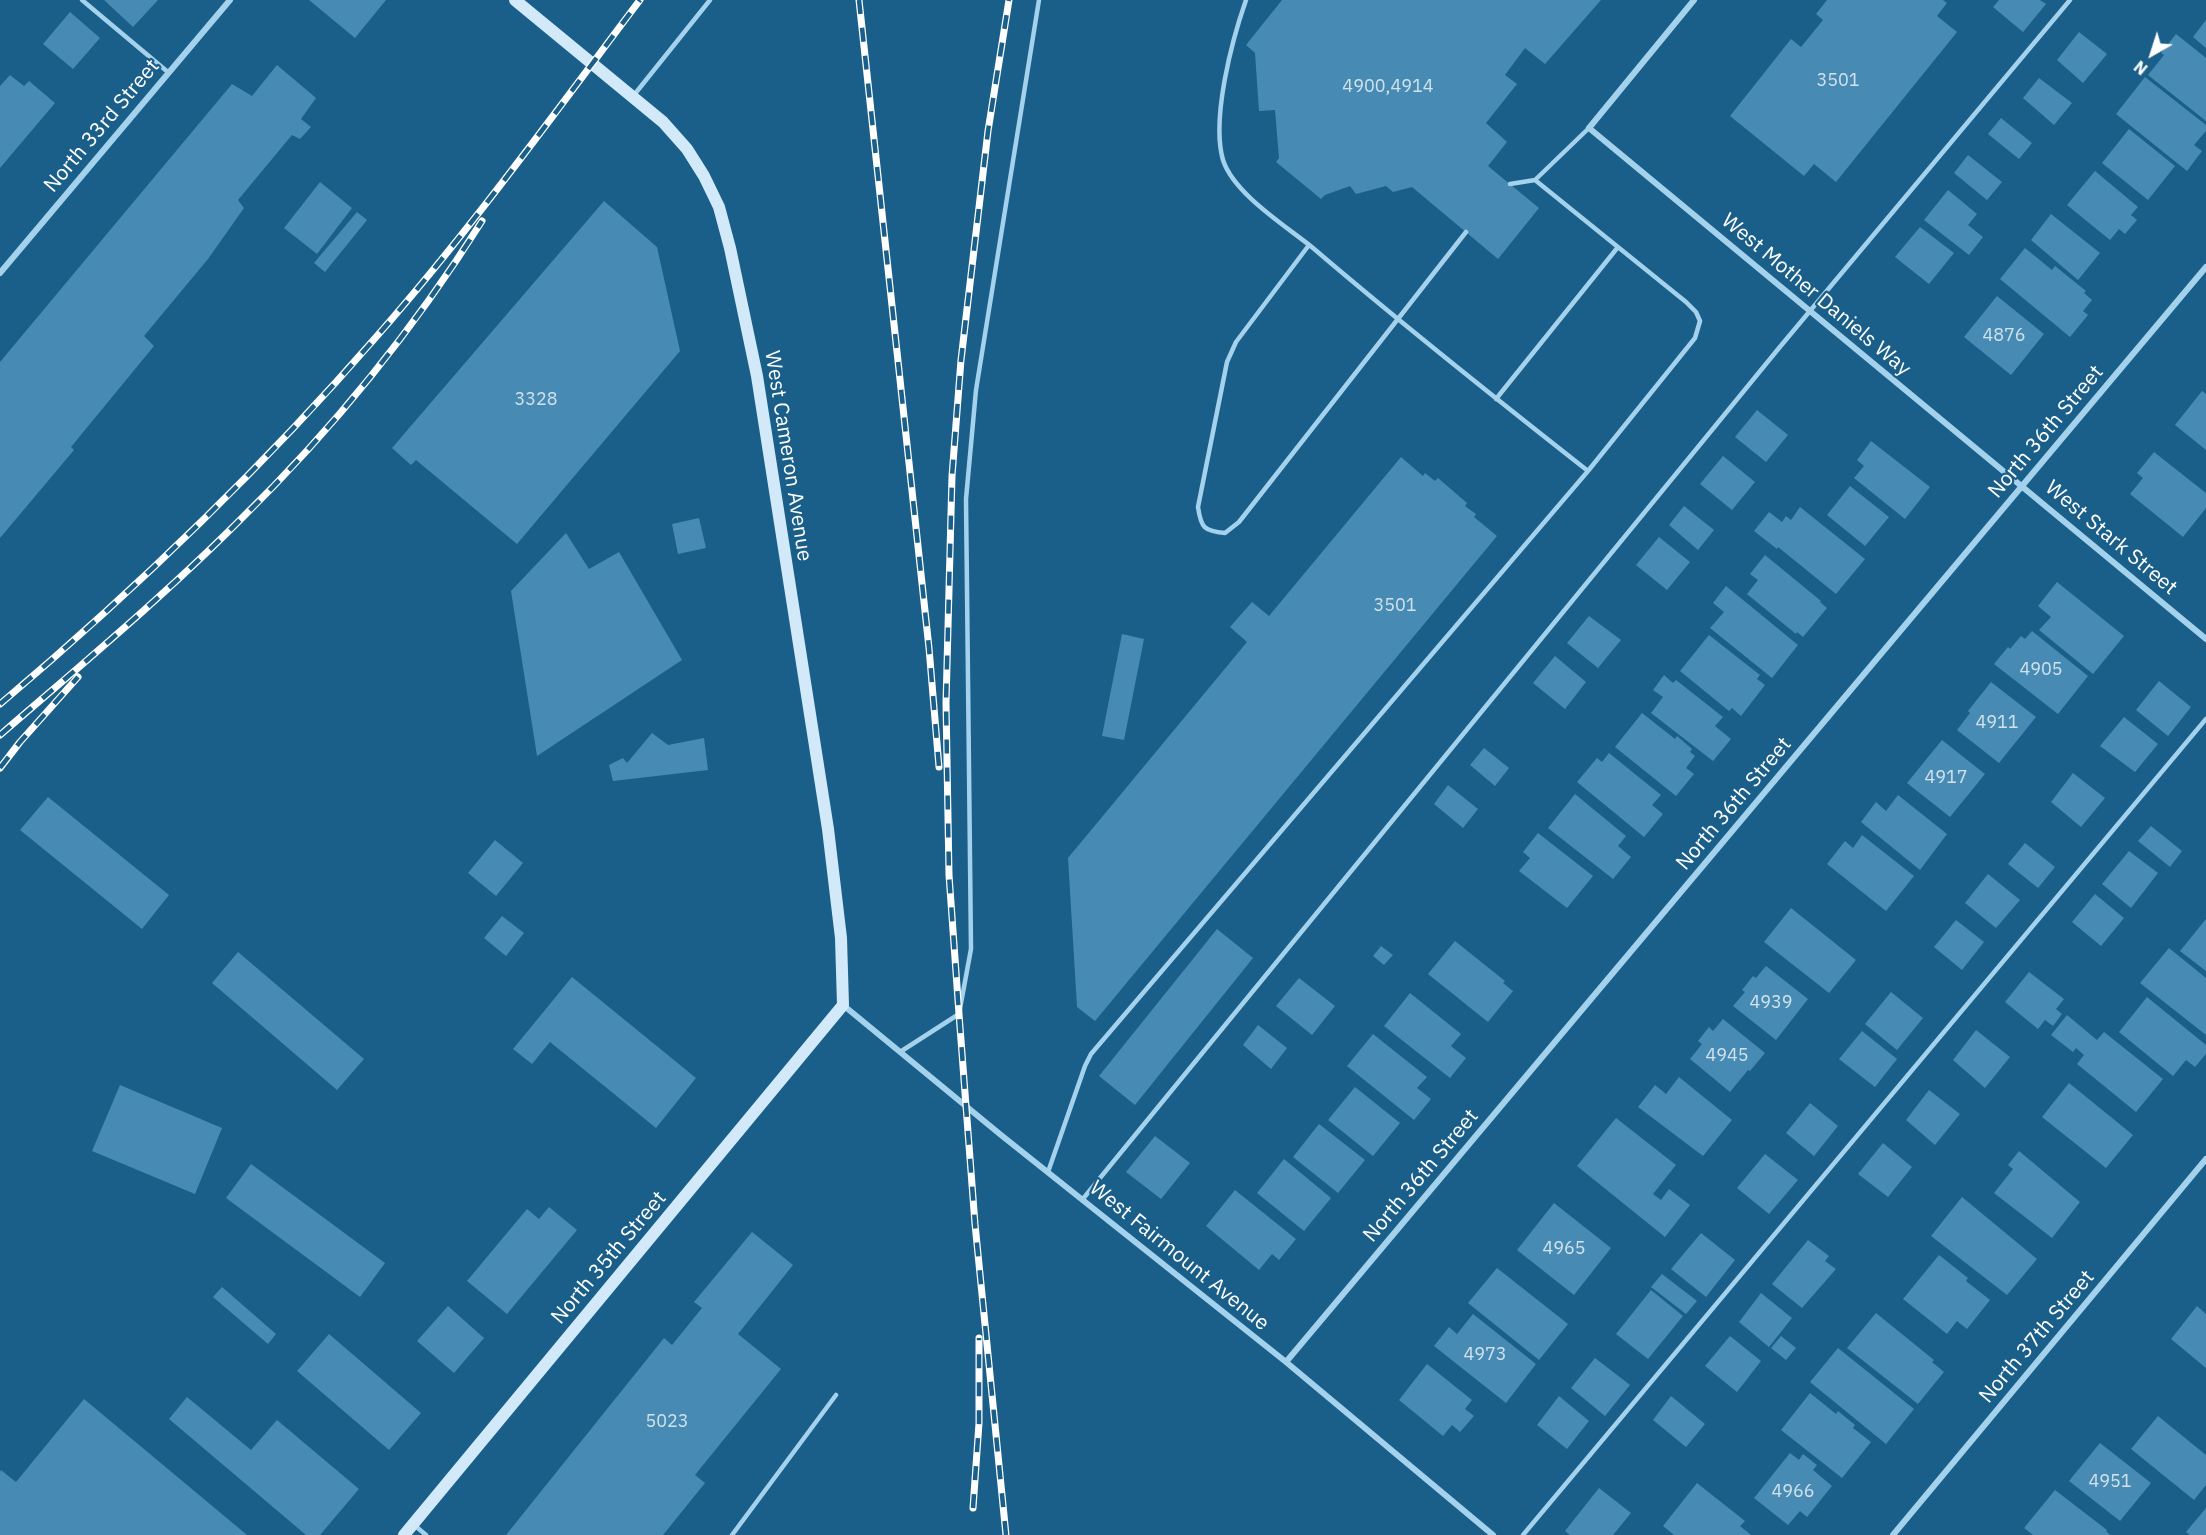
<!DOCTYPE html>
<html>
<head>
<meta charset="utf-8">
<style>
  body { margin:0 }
  #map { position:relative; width:2206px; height:1535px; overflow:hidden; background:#1a5f8a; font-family:"IBM Plex Sans",sans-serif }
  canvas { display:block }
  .north { position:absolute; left:2122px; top:24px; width:60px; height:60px; -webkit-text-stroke:4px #1a5f8a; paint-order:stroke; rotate:219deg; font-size:16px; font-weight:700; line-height:24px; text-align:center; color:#fff }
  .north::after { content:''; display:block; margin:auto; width:21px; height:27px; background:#fff; clip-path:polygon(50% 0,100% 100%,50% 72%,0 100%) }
</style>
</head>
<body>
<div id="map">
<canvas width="2206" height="1535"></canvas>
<div class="north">N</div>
</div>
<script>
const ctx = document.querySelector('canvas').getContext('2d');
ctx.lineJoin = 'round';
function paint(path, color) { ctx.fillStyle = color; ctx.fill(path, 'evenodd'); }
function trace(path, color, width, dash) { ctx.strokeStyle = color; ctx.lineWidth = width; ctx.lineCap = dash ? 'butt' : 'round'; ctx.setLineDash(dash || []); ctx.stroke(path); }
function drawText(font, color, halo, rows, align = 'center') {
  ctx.font = font + ' "IBM Plex Sans",sans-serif'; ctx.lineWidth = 4.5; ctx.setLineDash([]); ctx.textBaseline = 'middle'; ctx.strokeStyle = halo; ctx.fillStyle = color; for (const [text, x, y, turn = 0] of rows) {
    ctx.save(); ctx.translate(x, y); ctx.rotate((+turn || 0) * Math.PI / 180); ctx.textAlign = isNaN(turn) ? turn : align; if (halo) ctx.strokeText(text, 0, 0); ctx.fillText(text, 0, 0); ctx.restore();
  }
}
paint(new Path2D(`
  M104,0H158L133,27Z
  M309,0H386L355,38Z
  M1282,0H1601L1545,64L1525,48L1505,75L1517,84L1486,123L1507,142L1488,166L1539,208L1498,259L1412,187L1393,192L1386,186L1356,194L1350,186L1325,195L1321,199L1276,162L1279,158L1275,110L1259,111L1255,53L1246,45Z
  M1827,0H1943L1947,3L1937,16L1957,32L1836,182L1814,164L1804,176L1730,116L1791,39L1801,47L1823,20L1816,14Z
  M1999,0H2040L2046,4L2023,32L1993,7Z
  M70,12L100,38L73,69L43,44Z
  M2206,20V48L2193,37Z
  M2079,32L2107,54L2083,83L2057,60Z
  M2176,34L2206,58V121L2148,75L2164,55L2161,53Z
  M277,65L316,98L301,119L311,127L300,139L292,135L238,200L244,208L208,259L144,336L154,346L71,447L74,450L0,538V362L232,84L252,96Z
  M10,75L24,86L29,81L55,103L0,168V86Z
  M2145,77L2206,125V131L2194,145L2202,151L2187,171L2116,114Z
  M2039,78L2072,103L2054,125L2023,98Z
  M2001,118L2032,143L2019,159L1988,134Z
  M2129,129L2175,166L2148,200L2102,163Z
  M1968,155L2002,182L1987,200L1954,173Z
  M2095,171L2138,207L2131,215L2137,220L2125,234L2119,229L2110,240L2067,205Z
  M320,182L352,208L317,254L284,228Z
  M1948,190L1977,214L1968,225L1983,237L1969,255L1924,220Z
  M604,201L657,247L680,351L517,544L416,460L411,465L392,448Z
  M357,212L367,220L325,272L314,263Z
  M2051,214L2100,253L2078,280L2031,240Z
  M1920,227L1954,253L1929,284L1895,257Z
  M2025,248L2052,270L2055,266L2086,291L2084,293L2092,300L2083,311L2088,315L2070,337L2000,279Z
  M1997,296L2044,334L2011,375L1964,337Z
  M2202,391L2206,394V450L2175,425Z
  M1757,410L1788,435L1766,462L1735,437Z
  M1871,441L1930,487L1905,519L1854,478L1864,466L1857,460Z
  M2154,452L2206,493V508L2183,537L2130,494L2143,478L2137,473Z
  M1723,456L1755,482L1732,510L1700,484Z
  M1401,457L1423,476L1425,473L1435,481L1438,478L1467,503L1465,506L1476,514L1474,517L1497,536L1095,1021L1077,1007L1068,858L1247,642L1230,627L1252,602L1269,616Z
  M1850,486L1889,517L1865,546L1827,515Z
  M1684,506L1714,530L1698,550L1669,525Z
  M1800,507L1865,559L1836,594L1778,547L1777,549L1754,531L1769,512L1782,522L1786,516L1791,520Z
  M699,518L706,548L678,554L672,524Z
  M566,533L589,569L619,552L682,660L537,756L511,591Z
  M1659,537L1690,562L1667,590L1636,565Z
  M1765,555L1821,601L1820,602L1827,608L1803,637L1797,632L1796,634L1747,594L1758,580L1750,574Z
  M2057,582L2124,636L2093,674L2039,630L2051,617L2038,606Z
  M1726,586L1798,645L1772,678L1710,628L1724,612L1713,603Z
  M1589,616L1621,640L1598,668L1567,643Z
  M2032,631L2088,676L2058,714L1994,664L2008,647L2010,649L2021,636L2025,639Z
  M1122,634L1144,639L1124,740L1102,736Z
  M1709,635L1760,675L1757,679L1765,685L1741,716L1732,708L1729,711L1680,671Z
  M1555,656L1586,682L1565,709L1533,683Z
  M1664,675L1673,683L1676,680L1723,717L1715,726L1731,739L1713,761L1651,713L1663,697L1653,690Z
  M2159,681L2191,707L2168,736L2136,710Z
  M1991,682L2036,717L1999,763L1957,730L1970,713L1968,711Z
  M1642,713L1675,739L1677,736L1692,749L1690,752L1695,756L1686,768L1694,774L1676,796L1615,747Z
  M2124,717L2158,744L2135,772L2100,746Z
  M652,733L668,745L704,738L708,770L613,781L609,765L623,758L627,763Z
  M1942,740L1985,774L1950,817L1907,783Z
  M1484,748L1509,768L1495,786L1470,765Z
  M1609,753L1661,795L1652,805L1663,814L1644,837L1577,782L1597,758L1602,762Z
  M2073,773L2105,798L2081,827L2051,802Z
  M1448,785L1478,809L1463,828L1434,804Z
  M1575,794L1626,836L1618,846L1631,857L1613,879L1548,828Z
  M1898,795L1947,834L1920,870L1861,822L1876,802L1886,811Z
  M48,797L169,895L142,929L20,830Z
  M2151,826L2182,851L2170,867L2138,841Z
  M1538,833L1593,876L1567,908L1519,871L1530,858L1523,852Z
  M1862,835L1914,876L1886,911L1827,864L1845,841L1853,848Z
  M495,840L523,863L496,896L468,873Z
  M2025,843L2055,867L2038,888L2008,864Z
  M2129,851L2158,873L2131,908L2102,884Z
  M1988,874L2020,900L1996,928L1965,903Z
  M2095,894L2124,918L2101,946L2072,922Z
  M1791,908L1856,960L1829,993L1764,942Z
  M502,916L524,933L506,956L484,938Z
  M2206,919V971L2180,951Z
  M1956,920L1984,942L1962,970L1934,947Z
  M1217,929L1253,958L1135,1105L1099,1076Z
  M1455,941L1505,981L1503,983L1513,991L1488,1022L1428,974Z
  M1381,946L1393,955L1384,965L1373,956Z
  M2169,948L2206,978V1035L2140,983Z
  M238,952L364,1059L337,1090L212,983Z
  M1766,966L1808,999L1776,1040L1733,1006L1745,992L1742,990L1753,976L1756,978Z
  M2029,972L2064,999L2056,1009L2062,1014L2053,1026L2045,1020L2038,1029L2005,1002Z
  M572,977L696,1078L656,1128L550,1042L532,1064L513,1049Z
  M1299,978L1335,1006L1312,1035L1276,1006Z
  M1891,992L1923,1018L1897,1050L1865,1024Z
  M1410,993L1461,1034L1451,1046L1466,1058L1450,1078L1384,1026Z
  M2147,997L2206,1045V1054L2195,1067L2186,1060L2173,1076L2119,1032Z
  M2067,1015L2097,1040L2104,1032L2163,1079L2136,1112L2077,1064L2084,1055L2076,1048L2073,1052L2051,1035Z
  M1723,1019L1765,1053L1750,1071L1748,1070L1730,1092L1690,1059L1702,1044L1698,1041L1709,1027L1713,1031Z
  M1258,1025L1287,1048L1271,1069L1243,1045Z
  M1976,1030L2010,1057L1985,1088L1953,1060Z
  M1862,1031L1897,1059L1875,1087L1839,1059Z
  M1373,1034L1427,1077L1417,1088L1431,1099L1414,1120L1347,1066Z
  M1679,1077L1732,1120L1703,1156L1638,1107L1655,1085L1666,1094Z
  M2069,1083L2133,1135L2106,1168L2042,1117Z
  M120,1085L222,1128L195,1194L92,1151Z
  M1355,1087L1400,1123L1373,1156L1328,1120Z
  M1929,1090L1960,1114L1935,1145L1906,1120Z
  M1810,1103L1838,1126L1814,1156L1786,1133Z
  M1616,1118L1676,1165L1653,1194L1661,1200L1669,1189L1690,1205L1665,1237L1577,1166Z
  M1319,1124L1365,1160L1338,1193L1293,1157Z
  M1155,1136L1190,1163L1161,1199L1126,1172Z
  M1883,1143L1912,1167L1888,1197L1858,1174Z
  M2019,1151L2080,1202L2052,1238L1994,1193L2013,1169L2008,1165Z
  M1765,1154L1798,1180L1769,1214L1737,1188Z
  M1284,1159L1331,1198L1304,1231L1257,1193Z
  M251,1164L385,1263L360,1297L226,1198Z
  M1235,1190L1296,1239L1279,1260L1272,1254L1259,1270L1206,1226Z
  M1962,1197L2037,1259L2007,1295L1931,1236Z
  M1554,1203L1611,1248L1574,1295L1517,1250Z
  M549,1207L577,1230L507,1314L467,1281L527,1209L539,1219Z
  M752,1232L793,1265L738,1334L781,1369L695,1475L705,1483L663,1535H506L664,1338L672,1345L702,1308L694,1302Z
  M1701,1233L1735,1260L1706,1297L1671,1269Z
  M1808,1240L1829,1256L1825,1261L1836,1269L1802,1308L1772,1284Z
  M1939,1255L1968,1278L1966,1281L1990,1300L1967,1329L1957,1321L1947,1334L1903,1299Z
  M1497,1268L1568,1324L1539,1360L1468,1303Z
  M1662,1274L1697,1301L1686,1314L1651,1287Z
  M222,1287L276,1334L268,1344L213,1297Z
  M1651,1290L1683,1316L1648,1359L1616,1334Z
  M1761,1293L1792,1318L1769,1347L1739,1322Z
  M448,1306L484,1338L454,1373L417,1341Z
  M2197,1306L2206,1314V1368L2171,1339Z
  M1876,1313L1934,1360L1932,1362L1944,1372L1918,1404L1847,1348Z
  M1473,1314L1536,1364L1506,1403L1434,1346L1449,1327L1457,1334Z
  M329,1334L421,1413L389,1450L297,1371Z
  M1730,1336L1761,1361L1737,1392L1705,1366Z
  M1781,1336L1796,1348L1786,1360L1771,1348Z
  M1838,1348L1914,1409L1886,1444L1810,1382Z
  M1595,1358L1630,1385L1605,1416L1571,1388Z
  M1427,1364L1472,1400L1465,1409L1474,1416L1460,1432L1452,1425L1443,1436L1399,1400Z
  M1810,1393L1836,1414L1838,1411L1855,1425L1853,1428L1871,1442L1842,1478L1781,1430Z
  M1559,1396L1589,1421L1567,1449L1537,1425Z
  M1671,1396L1705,1424L1686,1447L1653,1420Z
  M187,1397L251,1450L277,1420L359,1489L320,1535H306L169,1419Z
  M84,1399L247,1535H0V1472L1,1470L16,1482Z
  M2158,1416L2206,1455V1485L2194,1500L2131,1449Z
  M2100,1443L2151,1483L2120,1521L2069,1481Z
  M1790,1453L1799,1460L1803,1454L1817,1465L1813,1470L1832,1486L1807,1517L1800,1511L1788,1525L1754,1498Z
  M1697,1483L1745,1521L1740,1526L1751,1535H1674L1663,1526Z
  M1599,1488L1631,1513L1613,1535H1570L1565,1531Z
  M2055,1490L2107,1530L2106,1531L2110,1535H2033L2024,1528Z
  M2206,1508V1535H2190L2186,1532Z`), '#478bb4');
trace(new Path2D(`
  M82,0L169,73
  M1246,0C1232,40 1211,119 1223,160C1234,194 1286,226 1313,248C1403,325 1495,398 1588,471
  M634,95L710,0
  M1510,184L1535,180
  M1309,245L1236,342L1227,362L1198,507C1201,528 1204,531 1225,533L1239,522L1466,232
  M1496,399L1618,247
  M900,1052L959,1014L971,949L966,499L976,390L1039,0
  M1048,1172L1085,1066L1091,1054L1588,471L1695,338L1700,321L1696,312L1686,302L1535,180L1589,128
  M1082,1200L1779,348L2070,0
  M413,1524L426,1535
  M732,1535L836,1395
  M1523,1535L2206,719`), '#a4d2ed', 4.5);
trace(new Path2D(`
  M1694,0L1589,128L2206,639
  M0,273L230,0
  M843,1005L1001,1135L1286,1362L1493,1535
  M1286,1362L2206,267
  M1893,1535L2206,1159`), '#a4d2ed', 6);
trace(new Path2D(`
  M404,1535L843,1005L841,938L828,829L757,376L730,248L719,207L704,176L687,149L663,122L515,0`), '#d1e9f9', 12);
const rail = new Path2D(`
  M859,0L929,648L939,767
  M0,704C134,591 262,468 377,336C471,229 554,114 640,0
  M0,735C81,665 164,596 240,520C332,430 414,329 482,221
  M0,768L20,742L78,677
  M973,1508L979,1423V1338
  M1006,1535L975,1224L959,1014L949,875L946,703L952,476L961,360L988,131L1009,0`);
trace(rail, '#fff', 7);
trace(rail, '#1a5f8a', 4.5, [14]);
drawText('18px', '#d1e2ec', null, [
  ["3501",1838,81],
  ["4900,4914",1388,87],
  ["4876",2004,336],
  ["3328",536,400],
  ["3501",1395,606],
  ["4905",2041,670],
  ["4911",1997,723],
  ["4917",1946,778],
  ["4939",1771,1003],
  ["4945",1727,1056],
  ["4965",1564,1249],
  ["4973",1485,1355],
  ["5023",667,1422],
  ["4951",2110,1482],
  ["4966",1793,1492]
]);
drawText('21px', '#fff', '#1a5f8a', [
  ["North 33rd Street",102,126,-50],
  ["West Mother Daniels Way",1816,295,40],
  ["North 36th Street",2046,432,-50],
  ["West Cameron Avenue",788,456,81],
  ["West Stark Street",2111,538,40],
  ["North 36th Street",1734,804,-50],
  ["North 36th Street",1421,1176,-50],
  ["West Fairmount Avenue",1179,1256,39],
  ["North 35th Street",609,1258,-50],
  ["North 37th Street",2037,1337,-50]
]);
</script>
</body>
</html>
